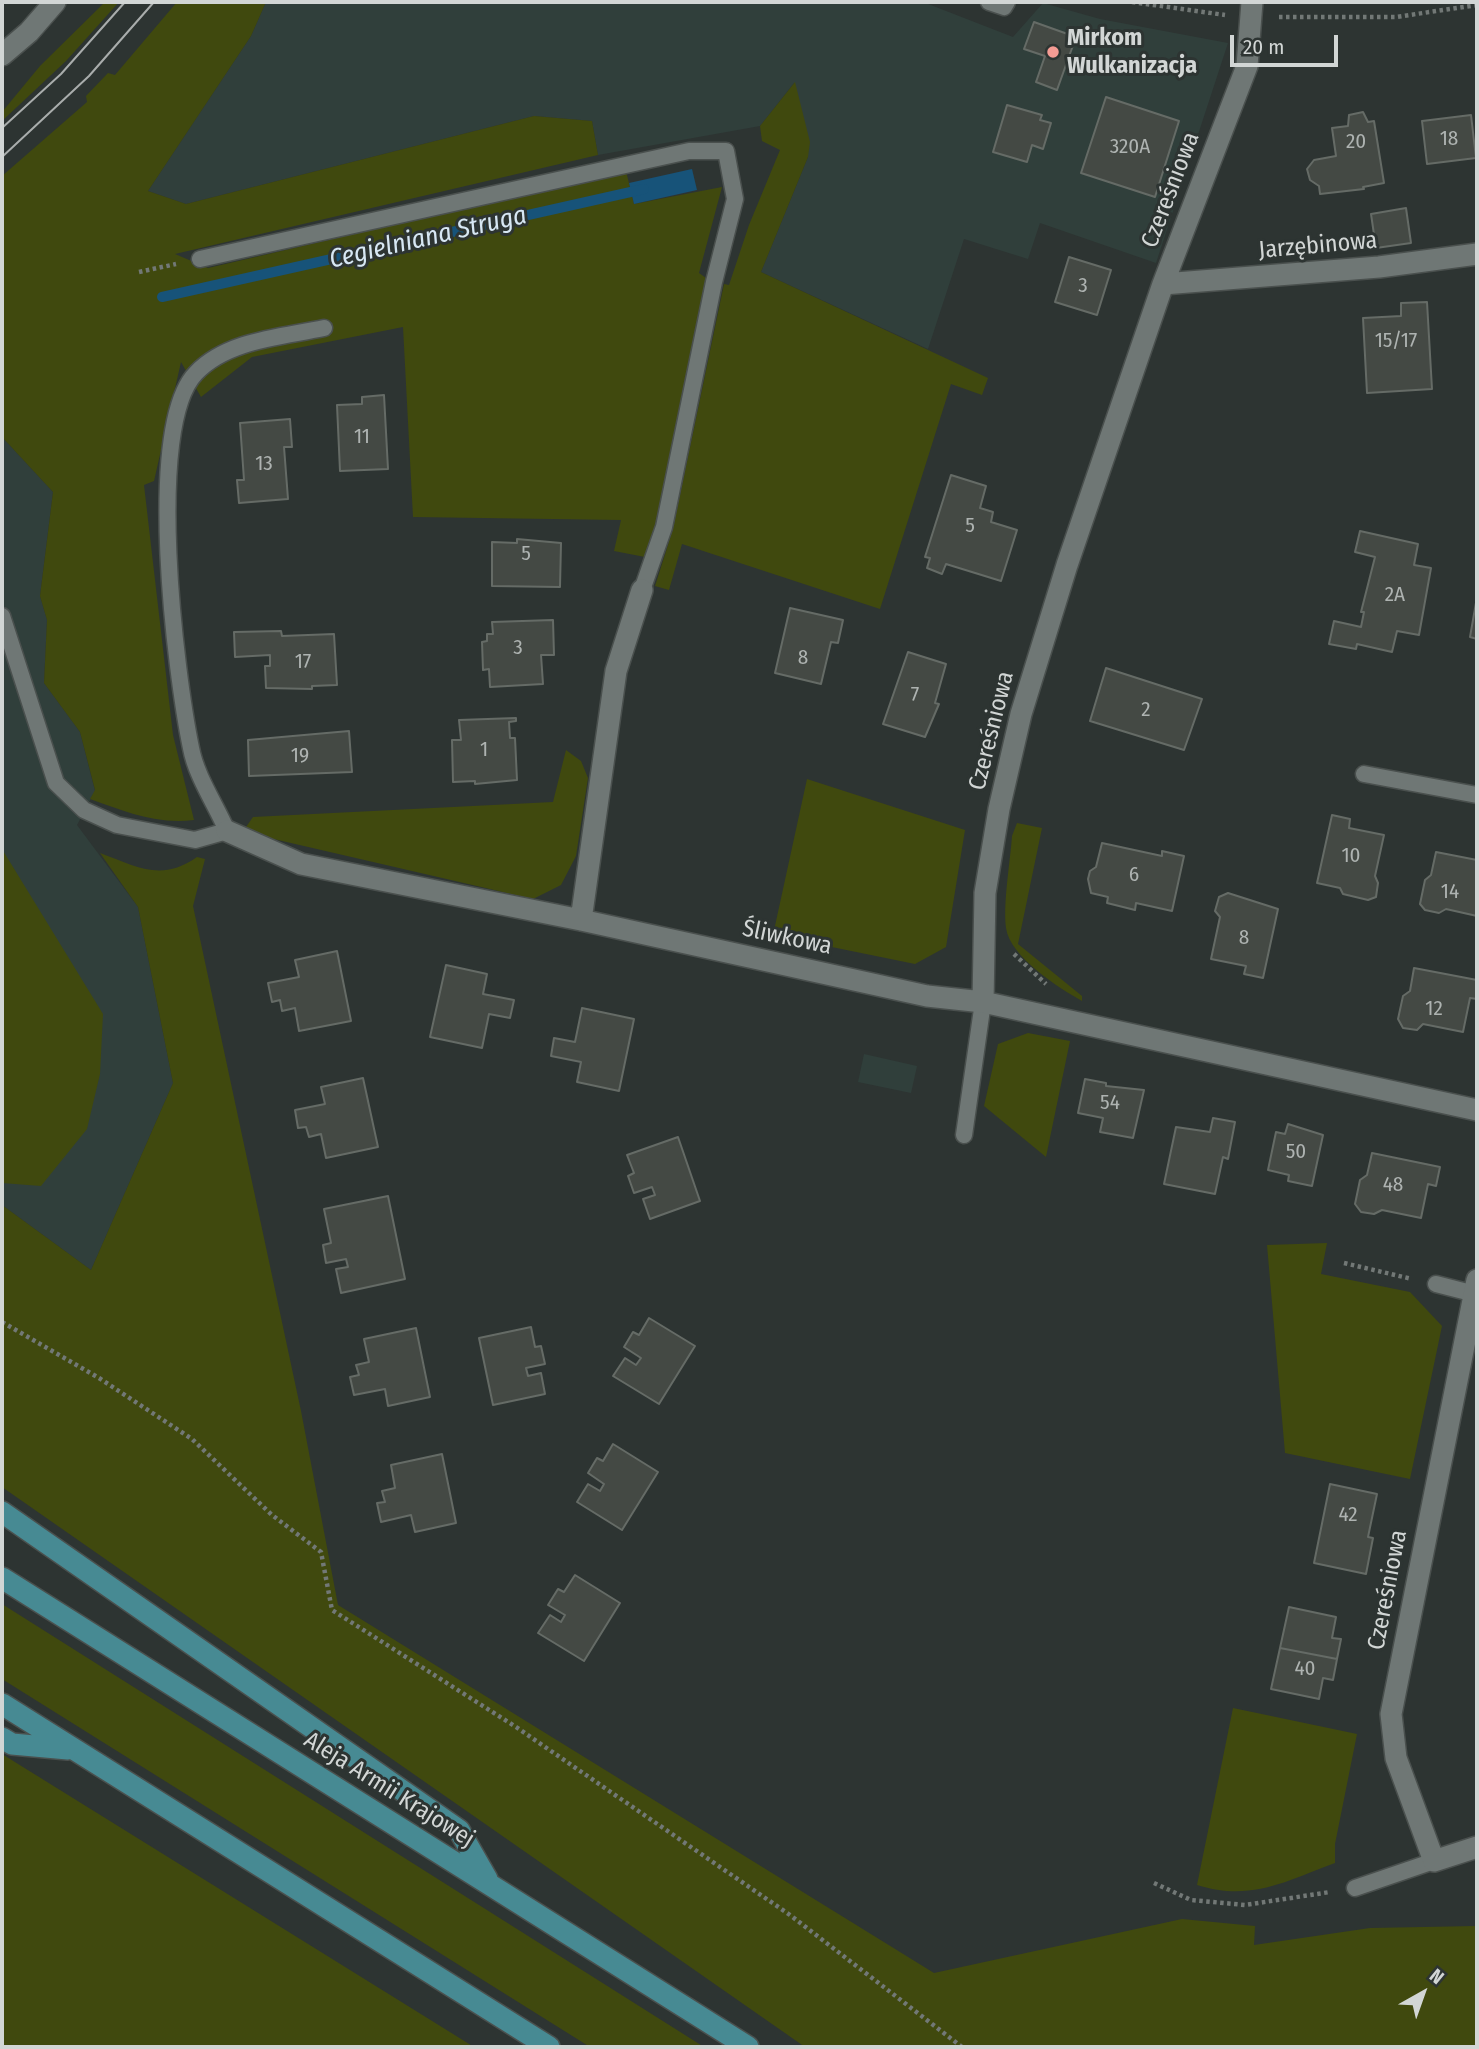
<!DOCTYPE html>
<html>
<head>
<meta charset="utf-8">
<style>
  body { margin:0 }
  #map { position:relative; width:1479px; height:2049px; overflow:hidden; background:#2d3432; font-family:"Fira Sans Condensed",sans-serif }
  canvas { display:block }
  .frame { position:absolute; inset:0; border:4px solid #d2d6d5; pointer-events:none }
  .north { position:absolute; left:1388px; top:1958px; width:70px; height:70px; -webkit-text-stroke:5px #2d3432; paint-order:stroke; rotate:40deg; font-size:19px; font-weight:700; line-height:28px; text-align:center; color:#d2d6d5 }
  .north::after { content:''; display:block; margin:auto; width:24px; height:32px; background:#d2d6d5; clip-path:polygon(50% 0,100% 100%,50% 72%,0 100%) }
  .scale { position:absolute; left:1230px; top:35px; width:108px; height:32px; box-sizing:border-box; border:4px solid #d2d6d5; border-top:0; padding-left:9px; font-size:21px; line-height:24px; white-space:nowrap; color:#d2d6d5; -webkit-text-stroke:5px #2d3432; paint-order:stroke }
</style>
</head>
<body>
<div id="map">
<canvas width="1479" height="2049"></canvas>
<div class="frame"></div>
<div class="north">N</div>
<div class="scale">20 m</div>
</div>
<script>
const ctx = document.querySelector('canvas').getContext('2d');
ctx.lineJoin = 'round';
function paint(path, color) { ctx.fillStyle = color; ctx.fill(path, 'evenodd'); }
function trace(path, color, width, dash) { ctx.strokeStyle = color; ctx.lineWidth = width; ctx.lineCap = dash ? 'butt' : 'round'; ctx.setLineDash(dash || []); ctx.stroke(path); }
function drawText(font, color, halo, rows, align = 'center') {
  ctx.font = font + ' "Fira Sans Condensed",sans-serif'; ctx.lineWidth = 6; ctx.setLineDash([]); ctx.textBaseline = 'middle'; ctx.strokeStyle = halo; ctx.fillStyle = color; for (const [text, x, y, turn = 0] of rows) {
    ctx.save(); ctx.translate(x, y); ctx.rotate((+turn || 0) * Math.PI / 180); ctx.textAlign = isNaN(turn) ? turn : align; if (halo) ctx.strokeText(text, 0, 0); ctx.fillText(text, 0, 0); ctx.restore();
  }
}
paint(new Path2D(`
  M266,2H923L1013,37L1043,3L1100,19L1228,43L1156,263L1040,223L1028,259L964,239L928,349L761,272L808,157L794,83L760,126L598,155L592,121L534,116L186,204L148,191L251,36Z
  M2,437L53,492L40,596L47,620L44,683L80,732L95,791L77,825L138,907L173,1083L91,1270L2,1205Z
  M864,1054L917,1066L911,1093L858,1082Z`), '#303f3b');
paint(new Path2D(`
  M105,2H119L66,61L2,121V112L40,66Z
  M177,2H266L251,36L148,191L186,204L534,116L592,121L598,155L175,254L208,268L626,171L634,204L722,187L699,273L706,278L656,525L645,557L614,551L621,520L413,517L403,327L252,357L201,397L181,362L154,481L144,485L173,735L194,820C157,825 124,811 90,799L95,790L80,732L44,683L47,620L40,596L53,492L2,437V176L87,102L86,96L108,73L115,75Z
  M795,82L810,142L808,157L761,272L988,378L982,395L951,384L880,609L682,544L669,590L655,586L673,529L724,284L729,285L749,225L780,150L762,141L760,126Z
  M566,750L581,761L588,778L576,856L561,885L533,899L265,837L246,827L253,817L553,802Z
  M807,779L965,830L946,947L915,964L773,935Z
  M1017,823L1042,828L1018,944L1082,996V1001C1059,988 1010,957 1006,928C1003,902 1010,864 1012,836Z
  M2,849L103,1014L100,1074L87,1129L41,1186L2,1183Z
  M100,853C138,867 161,882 197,857L205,859L193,906L301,1411L338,1605L934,1973L1182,1919L1255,1926L1254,1945L1370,1928L1477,1926V2047H805L2,1487V1205L91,1270L173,1083L138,907Z
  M1028,1033L1070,1041L1046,1157L984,1106L998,1044Z
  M1327,1243L1321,1274L1410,1292L1442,1326L1410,1479L1285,1453L1267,1245Z
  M2,1604L704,2047H590L2,1679Z
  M1233,1708L1357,1734L1335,1844V1863C1286,1881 1251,1902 1197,1885Z
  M2,1754L474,2047H2Z`), '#40490e');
paint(new Path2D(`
  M692,169L697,190L634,204L629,183Z`), '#175379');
trace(new Path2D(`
  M162,297L644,189`), '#175379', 10);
const building = new Path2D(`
  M1034,22L1076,37L1057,90L1036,82L1045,56L1024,49Z
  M1106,97L1179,121L1155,197L1081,173Z
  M1007,105L1042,115L1040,120L1051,123L1043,149L1032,145L1027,162L993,152Z
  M1363,112L1368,122L1374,121L1384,183L1363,187L1364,189L1320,194L1319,186L1310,180L1307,169L1314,160L1336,156L1332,128L1348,126L1349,115Z
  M1471,115L1476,158L1427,164L1422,121Z
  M1406,208L1411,243L1376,248L1371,214Z
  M1069,257L1111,270L1097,315L1055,302Z
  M1427,302L1432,389L1367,393L1363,318L1401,316V303Z
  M384,395L388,469L340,471L337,405L362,404V397Z
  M290,419L292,447H284L288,499L239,503L237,480H244L240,423Z
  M951,475L986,486L980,508L993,512L991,522L1017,530L1001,581L946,564L942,574L927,568L930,558L925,557Z
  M1360,531L1418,544L1414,565L1431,568L1419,635L1397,631L1392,652L1357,644L1356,649L1329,644L1334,621L1361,627L1364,612H1361L1375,557L1355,552Z
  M517,539L561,543L560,587L492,586V542L517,543Z
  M1477,597V639L1470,637Z
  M790,608L843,620L838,643L831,642L821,684L775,673Z
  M553,620L554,655H541L543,684L490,687L489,669L483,670L482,642L487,641V634H493L492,622Z
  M281,631L282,636L334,634L337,685L312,686V689L266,688L265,666H270V655L235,657L234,632Z
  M908,652L946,664L935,703L939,704L925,737L883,724Z
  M1106,668L1202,699L1184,750L1090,721Z
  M516,718V721L509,722L510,738H515L517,780L475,784V781L453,782L452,740H461L459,720Z
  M349,731L352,772L249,776L248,740Z
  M1332,815L1350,819L1349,828L1384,835L1375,876L1378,883L1376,897L1368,900L1343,894L1340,888L1317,883Z
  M1102,843L1162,856V851L1184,856L1172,911L1136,903L1135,910L1107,903L1108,897L1091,893L1088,879L1090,871L1096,867Z
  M1436,852L1477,860V916L1446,909L1439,913L1425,910L1420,904L1425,880L1431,875Z
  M1228,893L1278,909L1263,978L1244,974L1246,966L1211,959L1220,917L1215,911L1219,897Z
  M337,951L351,1021L299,1031L295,1008L282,1011L280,1000L272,1002L268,983L299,977L295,960Z
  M446,965L487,974L483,994L514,1000L510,1018L489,1014L482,1048L430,1037Z
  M1414,968L1477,980V999L1470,998L1463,1032L1423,1024L1417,1030L1403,1028L1398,1019L1403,996L1410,991Z
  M582,1008L634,1019L619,1091L577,1082L581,1062L551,1056L554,1038L575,1042Z
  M363,1078L378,1147L326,1158L321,1134L309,1137L306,1127L298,1128L295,1110L325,1104L321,1087Z
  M1085,1079L1106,1083V1086L1144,1090L1133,1138L1100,1132L1103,1118L1078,1113Z
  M1213,1118L1235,1122L1228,1159L1223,1157L1215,1194L1164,1184L1176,1127L1210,1132Z
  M1288,1124L1323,1135L1312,1186L1288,1181L1289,1175L1268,1170L1276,1132L1285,1134Z
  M678,1137L700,1201L650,1219L643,1199L655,1195L652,1187L634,1193L628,1176L634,1173L627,1155Z
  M1372,1153L1440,1167L1436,1186L1428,1184L1421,1218L1382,1210L1374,1214L1361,1212L1355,1204L1360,1180L1367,1175Z
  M388,1196L405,1279L341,1293L336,1269L348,1267L346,1259L326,1263L323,1245L331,1243L324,1209Z
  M649,1318L695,1346L659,1404L613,1376L625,1358L636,1365L641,1358L624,1347L633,1332L639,1335Z
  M531,1327L535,1347L541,1346L545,1364L526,1368L528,1376L541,1373L545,1394L493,1405L479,1338Z
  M416,1328L430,1397L388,1406L385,1389L354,1395L350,1377L359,1375L356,1365L369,1362L364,1339Z
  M613,1444L658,1472L622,1530L577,1502L588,1484L600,1491L604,1484L588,1473L597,1458L603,1461Z
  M442,1454L456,1523L415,1532L411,1515L381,1522L377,1503L385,1502L382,1491L395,1488L391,1465Z
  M1330,1484L1377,1494L1368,1537L1373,1538L1366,1574L1314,1563Z
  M575,1575L620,1603L584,1661L538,1633L550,1615L561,1622L565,1615L548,1605L558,1589L564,1592Z
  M1289,1607L1336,1617L1332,1638L1341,1639L1337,1659L1280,1648Z
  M1280,1648L1337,1659L1333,1680L1323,1678L1319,1699L1271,1689Z`);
paint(building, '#444944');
trace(building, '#656b66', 2);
const lane = new Path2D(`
  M989,2L1004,7L1007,2
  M200,259L689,151H726L735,199L714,282L664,527L642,590
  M2,616L56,783L84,810L117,825L195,840L227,831C216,805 196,776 191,748C176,676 144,426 196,373C227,340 282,337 324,328
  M1364,774L1477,795
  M964,1135L983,1002
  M1436,1284L1475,1294
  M1355,1888L1434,1861`);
const street = new Path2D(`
  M1163,284L1379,267L1477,254
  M227,831L301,864L581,920L927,996L983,1002L1477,1110
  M581,920L616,671L642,590
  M983,1002L985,893L999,809L1021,714L1067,565L1163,284L1247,66L1252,2
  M1477,1280L1391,1714L1396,1758L1434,1861L1477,1847`);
const secondary = new Path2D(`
  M2,55L29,32L55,2`);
const primary = new Path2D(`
  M2,1512L459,1830L487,1879
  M2,1578L748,2047
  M2,1704L549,2047
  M2,1738L12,1744L68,1749`);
trace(lane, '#4a504e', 19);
trace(street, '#4a504e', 24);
trace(secondary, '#4a504e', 24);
trace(primary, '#4a504e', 24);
trace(new Path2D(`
  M1132,2L1225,15
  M1279,17H1396L1477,5
  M139,272L176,264
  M1014,954L1046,984
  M1344,1263L1412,1279
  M2,1322L99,1378L192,1439L272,1515L321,1552L332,1610L516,1727L790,1915L962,2047
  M1154,1883L1191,1900L1245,1905L1330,1892`), '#727876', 4.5, [3.5, 3.5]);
trace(lane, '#6f7775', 16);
trace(street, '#6f7775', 21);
trace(secondary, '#6f7775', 21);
trace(primary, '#478a93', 21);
trace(new Path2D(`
  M2,128L61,74L125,2
  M2,157L89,76L154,2`), '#a9adac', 2);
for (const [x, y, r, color] of [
  [1053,52,7,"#f59c94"]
]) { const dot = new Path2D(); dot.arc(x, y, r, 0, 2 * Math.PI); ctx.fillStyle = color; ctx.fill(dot); trace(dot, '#2d3432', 2.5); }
drawText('21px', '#aeb3b1', null, [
  ["18",1449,139],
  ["20",1356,142],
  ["320A",1130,147],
  ["3",1083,286],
  ["15/17",1396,341],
  ["11",362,437],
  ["13",264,464],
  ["5",970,526],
  ["5",526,554],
  ["2A",1395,595],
  ["3",518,648],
  ["8",803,658],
  ["17",303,662],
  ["7",915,695],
  ["2",1146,710],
  ["1",484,750],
  ["19",300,756],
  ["10",1351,856],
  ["6",1134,875],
  ["14",1450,892],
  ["8",1244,938],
  ["12",1434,1009],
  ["54",1110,1103],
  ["50",1296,1152],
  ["48",1393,1185],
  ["42",1348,1515],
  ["40",1305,1669]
]);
drawText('bold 24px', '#d2d6d5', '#2d3432', [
  ["Mirkom",1067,38],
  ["Wulkanizacja",1067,66]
], 'left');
drawText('24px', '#d2d6d5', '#2d3432', [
  ["Czereśniowa",1171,190,-69],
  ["Jarzębinowa",1318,246,-5],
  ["Czereśniowa",992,731,-76],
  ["Śliwkowa",787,938,12],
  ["Czereśniowa",1388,1590,-79],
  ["Aleja Armii Krajowej",389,1790,32]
]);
drawText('italic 26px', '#d7e7f3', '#2d3432', [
  ["Cegielniana Struga",428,238,-13]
]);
</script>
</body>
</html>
